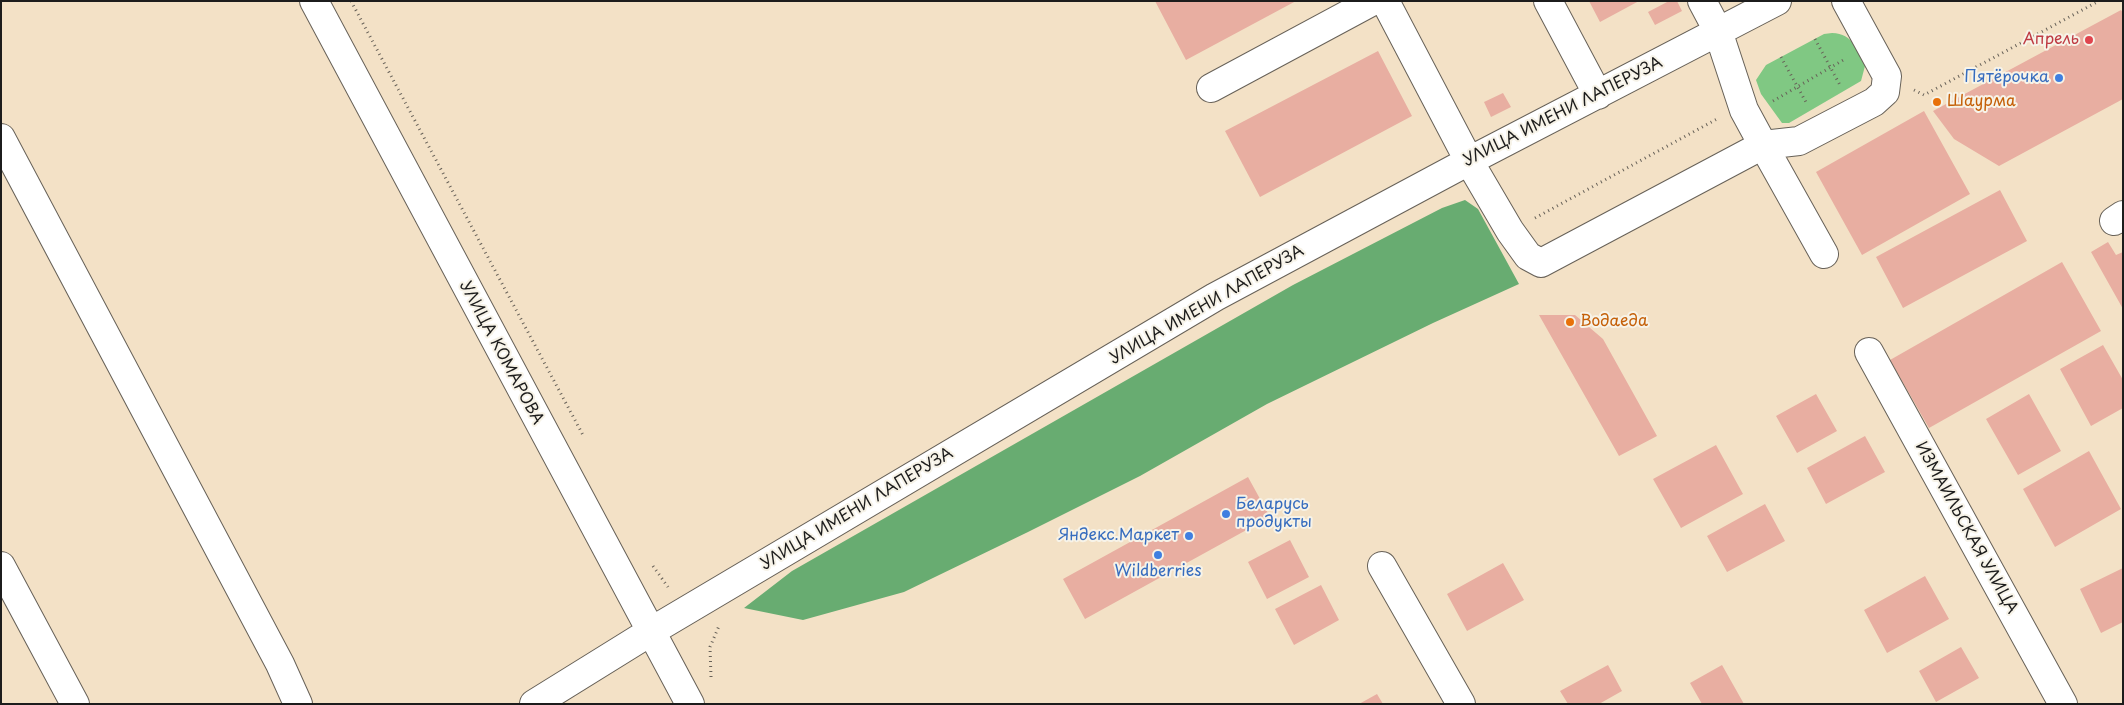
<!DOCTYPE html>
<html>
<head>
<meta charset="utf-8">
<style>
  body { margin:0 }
  #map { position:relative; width:2124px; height:705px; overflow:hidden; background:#f3e1c6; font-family:"Playpen Sans",sans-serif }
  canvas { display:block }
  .frame { position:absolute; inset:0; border:2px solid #1c1c1c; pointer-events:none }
</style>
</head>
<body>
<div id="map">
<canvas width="2124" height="705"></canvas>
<div class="frame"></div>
</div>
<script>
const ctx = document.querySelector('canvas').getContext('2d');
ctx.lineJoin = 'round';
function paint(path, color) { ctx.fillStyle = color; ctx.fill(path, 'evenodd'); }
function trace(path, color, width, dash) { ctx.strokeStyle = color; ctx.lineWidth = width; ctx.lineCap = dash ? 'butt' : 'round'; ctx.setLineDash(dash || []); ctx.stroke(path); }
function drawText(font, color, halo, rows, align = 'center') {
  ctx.font = font + ' "Playpen Sans",sans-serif'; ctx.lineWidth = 4; ctx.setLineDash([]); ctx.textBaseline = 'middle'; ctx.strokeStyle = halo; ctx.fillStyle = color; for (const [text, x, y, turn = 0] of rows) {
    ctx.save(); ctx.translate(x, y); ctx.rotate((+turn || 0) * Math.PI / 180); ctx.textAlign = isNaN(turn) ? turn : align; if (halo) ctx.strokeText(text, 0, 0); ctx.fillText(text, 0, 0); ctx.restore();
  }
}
paint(new Path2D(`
  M1832,33C1854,34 1856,49 1865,66L1861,81L1789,123H1782L1761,94L1756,80L1766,65L1824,34Z`), '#80c883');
paint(new Path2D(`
  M1465,200L1478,209L1519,284L1433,323L1267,404L1140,476L1028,532L904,592L803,620L744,608L792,571L1293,285L1442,208Z`), '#68ac71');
paint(new Path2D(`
  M1155,1H1296L1186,60Z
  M1589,1H1639L1600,22Z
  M1669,1H1677L1682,11L1655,25L1648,12Z
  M2121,10L2123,13V99L1999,166L1954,139L1933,111Z
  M1378,51L1412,116L1260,197L1225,131Z
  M1503,93L1511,107L1491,117L1484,102Z
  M1924,111L1970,194L1862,255L1816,172Z
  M2000,190L2027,241L1903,308L1876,257Z
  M2108,242L2116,255L2123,252V309L2091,252Z
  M2062,262L2101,331L1929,428L1890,360Z
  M1539,315H1575L1603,339L1657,436L1619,456Z
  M2103,345L2123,380V408L2091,426L2060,369Z
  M1816,394L1837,431L1797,453L1776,416Z
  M2029,394L2061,451L2018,475L1986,419Z
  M1865,436L1885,472L1826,504L1807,468Z
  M1716,445L1743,494L1681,528L1653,479Z
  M2089,451L2121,509L2055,547L2023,489Z
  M1248,477L1270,517L1085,619L1063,579Z
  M1765,504L1785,541L1727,572L1707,536Z
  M1290,540L1309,577L1267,599L1248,562Z
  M1503,563L1524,600L1467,631L1447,594Z
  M2123,568V622L2101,633L2080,589Z
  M1925,576L1949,619L1887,653L1864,610Z
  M1321,585L1339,620L1294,645L1275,609Z
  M1961,647L1979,678L1936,702L1919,671Z
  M1608,665L1622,691L1599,704H1568L1560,691Z
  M1722,665L1744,704H1702L1690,683Z
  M1377,694L1383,704H1359Z`), '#e8aea1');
const minor = new Path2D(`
  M314,1L690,704
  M1385,1L1469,161L1510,231L1528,256L1541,263L1763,145L1824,254
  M1548,1L1598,95
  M1702,1L1718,31L1744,110L1763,145L1799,141L1874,102L1885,92L1887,76L1846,1
  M1211,88L1373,1
  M1,138L280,664L298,704
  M2114,221L2123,215
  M1869,352L2063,704
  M1,566L75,704
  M1382,566L1461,704
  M534,704L650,632L1215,297L1469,161L1777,1`);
trace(minor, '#676158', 30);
trace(new Path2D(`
  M351,1L584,437
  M1815,39L1841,87
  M1781,57L1807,104
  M1914,90L1924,95L2099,1
  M1773,101L1845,59
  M1535,218L1717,119
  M653,566L668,587
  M711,677L710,647L719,626`), '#676158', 3, [1, 4]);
trace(minor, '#fff', 28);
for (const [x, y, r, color] of [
  [2089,40,5,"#e0444e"],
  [2059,78,5,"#3f7fe0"],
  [1937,102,5,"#e8710a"],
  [1570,322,5,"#e8710a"],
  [1226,514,5,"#3f7fe0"],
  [1189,536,5,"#3f7fe0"],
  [1158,555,5,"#3f7fe0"]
]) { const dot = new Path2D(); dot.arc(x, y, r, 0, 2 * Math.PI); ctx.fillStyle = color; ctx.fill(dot); trace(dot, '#f7f3e8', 2); }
drawText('16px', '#be3a42', '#f7f3e8', [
  ["Апрель",2079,40]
], 'right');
drawText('16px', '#366cbe', '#f7f3e8', [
  ["Пятёрочка",2049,78],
  ["Беларусь",1236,505,"left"],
  ["продукты",1236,523,"left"],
  ["Яндекс.Маркет",1179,536],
  ["Wildberries",1158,572,"center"]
], 'right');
drawText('16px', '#c56008', '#f7f3e8', [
  ["Шаурма",1947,102],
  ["Водаеда",1580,322]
], 'left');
drawText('16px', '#1c1c1c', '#f7f3e8', [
  ["УЛИЦА ИМЕНИ ЛАПЕРУЗА",1563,112,-27],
  ["УЛИЦА ИМЕНИ ЛАПЕРУЗА",1207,305,-30],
  ["УЛИЦА КОМАРОВА",501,353,62],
  ["УЛИЦА ИМЕНИ ЛАПЕРУЗА",857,509,-31],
  ["ИЗМАИЛЬСКАЯ УЛИЦА",1966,528,61]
]);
</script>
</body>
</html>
